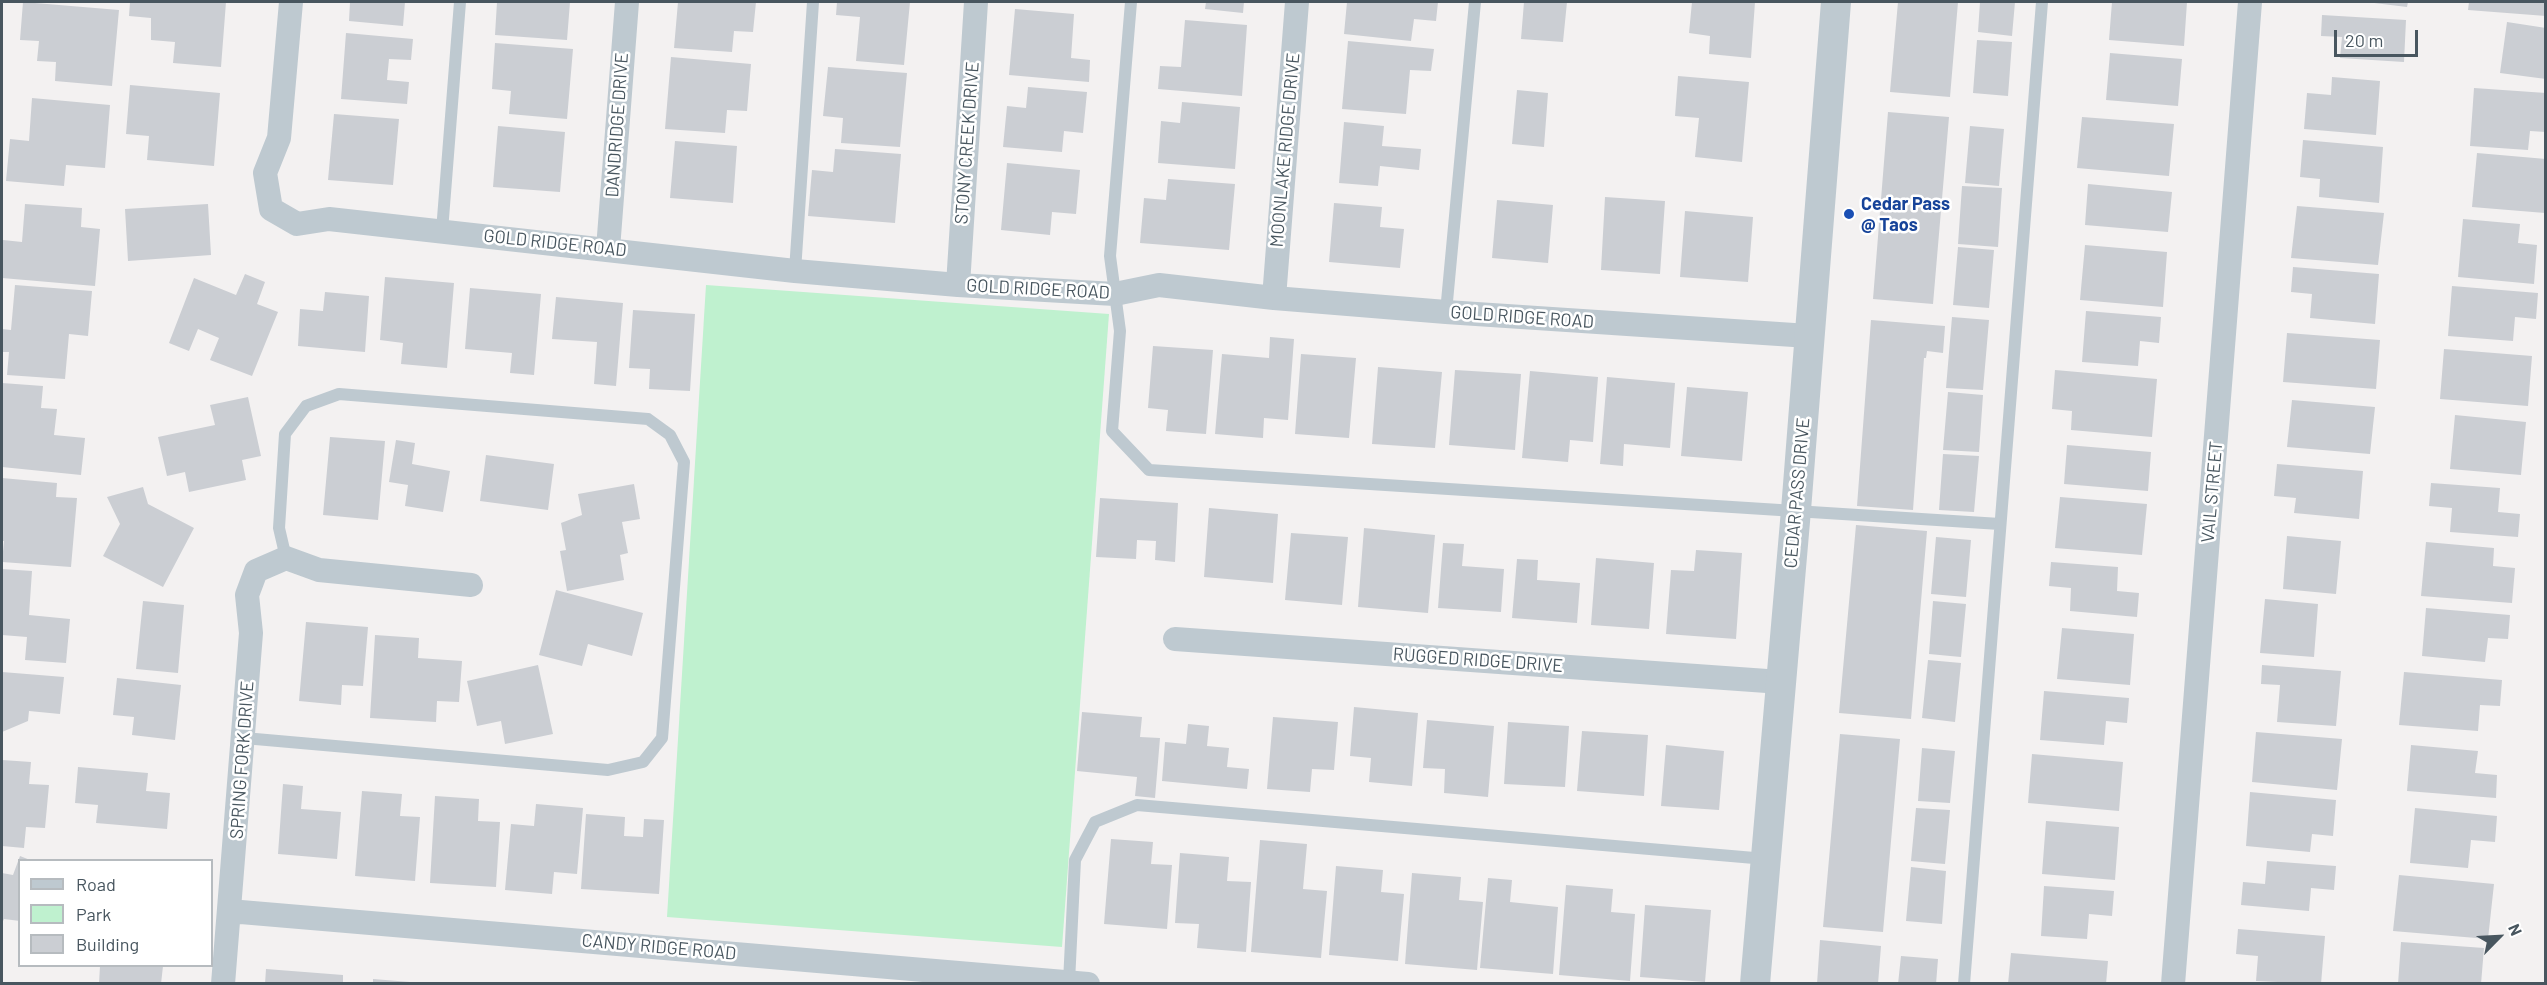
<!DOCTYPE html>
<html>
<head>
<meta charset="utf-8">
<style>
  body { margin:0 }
  #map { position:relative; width:2547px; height:985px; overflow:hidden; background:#f3f1f1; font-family:Barlow,sans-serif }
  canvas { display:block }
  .frame { position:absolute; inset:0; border:3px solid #48565f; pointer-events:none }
  .legend { position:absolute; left:18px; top:859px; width:195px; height:108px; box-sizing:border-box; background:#fff; border:2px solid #b6bbbf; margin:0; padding:8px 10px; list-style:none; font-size:18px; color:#48565f }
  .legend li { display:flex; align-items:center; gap:12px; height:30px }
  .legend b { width:30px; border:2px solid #b6bbbf }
  .north { position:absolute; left:2469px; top:907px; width:60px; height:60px; -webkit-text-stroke:4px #fff; paint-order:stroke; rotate:66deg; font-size:16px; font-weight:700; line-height:24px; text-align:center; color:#48565f }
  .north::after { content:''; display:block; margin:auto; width:21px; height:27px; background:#48565f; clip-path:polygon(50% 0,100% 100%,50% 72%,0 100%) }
  .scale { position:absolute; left:2334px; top:30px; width:84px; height:27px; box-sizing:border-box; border:3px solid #48565f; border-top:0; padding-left:8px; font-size:18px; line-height:21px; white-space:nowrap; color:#48565f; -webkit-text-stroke:4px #fff; paint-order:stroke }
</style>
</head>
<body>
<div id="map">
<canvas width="2547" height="985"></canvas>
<div class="frame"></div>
<ul class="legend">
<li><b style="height:8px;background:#bec9d0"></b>Road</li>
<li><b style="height:16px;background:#bff1cf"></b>Park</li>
<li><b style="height:16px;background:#cbced3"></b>Building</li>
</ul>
<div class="north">N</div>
<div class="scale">20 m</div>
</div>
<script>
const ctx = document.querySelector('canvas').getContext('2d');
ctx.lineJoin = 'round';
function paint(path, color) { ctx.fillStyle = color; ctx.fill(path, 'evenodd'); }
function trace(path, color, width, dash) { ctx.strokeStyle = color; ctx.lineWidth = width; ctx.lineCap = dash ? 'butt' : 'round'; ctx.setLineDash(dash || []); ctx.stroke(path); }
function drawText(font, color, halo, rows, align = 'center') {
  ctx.font = font + ' Barlow,sans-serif'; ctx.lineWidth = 5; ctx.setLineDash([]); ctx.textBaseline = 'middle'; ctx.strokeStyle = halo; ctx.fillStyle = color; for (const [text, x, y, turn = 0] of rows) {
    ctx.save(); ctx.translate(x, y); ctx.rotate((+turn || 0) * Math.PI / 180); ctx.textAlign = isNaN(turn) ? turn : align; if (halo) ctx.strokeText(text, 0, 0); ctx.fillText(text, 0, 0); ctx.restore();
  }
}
paint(new Path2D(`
  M706,285L1109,314L1062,947L667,917Z`), '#bff1cf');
paint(new Path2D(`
  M23,2L119,10L112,86L55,81L56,62L37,61L39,41L20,40Z
  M130,2H226L221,67L173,63L175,42L151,40V18L129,16Z
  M350,2H405L403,26L349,21Z
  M497,2H570L567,40L495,35Z
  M678,2H756L753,32L734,31L732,52L674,48Z
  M837,2H910L904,65L856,61L860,17L836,15Z
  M1206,2H1244L1243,13L1205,9Z
  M1347,2H1438L1436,21L1414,19L1411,41L1344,34Z
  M1524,2H1567L1563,42L1521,39Z
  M1692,2H1755L1751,58L1709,54L1710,36L1689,33Z
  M1898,2H1958L1950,97L1890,92Z
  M1980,2H2015L2012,36L1978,32Z
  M2112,2H2187L2184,46L2109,40Z
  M2366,2H2408L2407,7Z
  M2469,2H2546V16L2468,10Z
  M1015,9L1074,14L1071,58L1090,60L1089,82L1009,75Z
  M2322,15L2406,20L2404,62L2340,58L2342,37L2321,36Z
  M1185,20L1247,25L1242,96L1158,89L1160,66L1181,67Z
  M2507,22L2546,28V79L2500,73Z
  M346,33L413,39L411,60L389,59L387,80L409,82L407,104L341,99Z
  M1977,40L2012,42L2008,96L1973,93Z
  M1348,41L1434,49L1431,71L1410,70L1406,114L1342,109Z
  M495,43L573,49L567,119L509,114L511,91L492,89Z
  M2110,53L2182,59L2178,106L2106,100Z
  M671,57L751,64L747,111L727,110L725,133L665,129Z
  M828,67L907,73L900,147L841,143L843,118L823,116Z
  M1678,76L1749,82L1742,162L1695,157L1699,118L1675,116Z
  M2332,77L2380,81L2376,135L2304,129L2307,93L2331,95Z
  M130,85L220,93L214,166L147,160L149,136L126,134Z
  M1028,87L1087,92L1083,133L1064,131L1062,152L1003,147L1007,106L1026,108Z
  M2474,88L2546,93V132L2530,131L2528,150L2470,146Z
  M1517,90L1548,93L1544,147L1512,144Z
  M32,98L110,105L105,168L66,165L64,186L6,181L10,139L29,141Z
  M1182,102L1240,107L1235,169L1158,163L1161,121L1180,123Z
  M1888,112L1949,117L1933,304L1873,299Z
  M334,114L399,119L393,185L328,180Z
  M2082,117L2174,124L2169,176L2077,168Z
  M1344,122L1384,126L1382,146L1421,149L1419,170L1380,166L1378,186L1339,183Z
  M498,126L565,132L560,192L493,187Z
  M1970,126L2004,129L1999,186L1965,183Z
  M2303,140L2383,147L2379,203L2319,197L2320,179L2300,177Z
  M675,141L737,146L733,203L670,198Z
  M835,149L901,154L895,223L808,216L812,170L833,172Z
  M2477,153L2546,159L2545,213L2472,207Z
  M1007,163L1080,170L1076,214L1052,212L1050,235L1001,230Z
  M1168,179L1235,184L1229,250L1140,243L1144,198L1166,200Z
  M2088,184L2172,192L2168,232L2085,225Z
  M1962,186L2002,188L1998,247L1958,244Z
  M1605,197L1665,201L1660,274L1601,270Z
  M1497,200L1553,205L1548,263L1492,258Z
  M1334,203L1382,207L1380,227L1404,229L1400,268L1329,262Z
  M25,204L82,208L81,227L100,229L95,286L2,278L3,240L22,242Z
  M208,204L211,255L128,261L125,209Z
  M2297,206L2384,213L2378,265L2291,258Z
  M1685,211L1753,217L1748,282L1680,277Z
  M2463,219L2520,224L2518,243L2537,245L2534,284L2458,277Z
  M2085,245L2167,252L2163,307L2080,300Z
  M1958,247L1994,250L1989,308L1953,305Z
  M2293,267L2379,274L2375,324L2310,318L2312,294L2291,292Z
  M245,274L265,282L257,304L278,312L252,376L210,360L219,338L198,329L189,351L169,343L194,278L236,295Z
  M385,277L454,283L447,368L401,364L403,343L380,340Z
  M15,285L92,291L88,336L69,334L65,379L7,375L9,352H2V329L11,330Z
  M2452,286L2538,293L2536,319L2515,317L2513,341L2448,336Z
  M470,288L541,294L534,375L510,373L512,353L465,349Z
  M325,292L369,296L365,352L298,346L300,309L323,311Z
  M556,297L623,303L616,386L594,384L597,342L552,339Z
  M633,310L695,314L690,391L649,389L650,369L629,368Z
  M2086,311L2161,317L2159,343L2140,341L2138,366L2082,362Z
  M1952,317L1989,320L1983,390L1946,388Z
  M1871,320L1945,326L1943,353L1927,351L1926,358H1924L1913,510L1857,506Z
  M2287,333L2380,340L2376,389L2283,382Z
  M1270,337L1294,339L1288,420L1264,418L1263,438L1215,434L1222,354L1269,358Z
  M1153,346L1213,350L1206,434L1166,431L1168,410L1148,408Z
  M2444,349L2532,356L2528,406L2440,399Z
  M1301,354L1356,358L1349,438L1295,434Z
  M1378,367L1442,372L1435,448L1372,444Z
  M1455,370L1521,374L1515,450L1449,445Z
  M2055,370L2157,379L2152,437L2071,430L2072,411L2052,409Z
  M1530,371L1598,377L1593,442L1570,440L1568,462L1522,458Z
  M1607,377L1675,383L1670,448L1624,444L1623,466L1600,464Z
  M2,383L43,386L41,408L57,409L54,435L85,438L81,475L2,467Z
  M1687,387L1748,392L1742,461L1681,456Z
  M1948,392L1983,395L1979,452L1943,450Z
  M248,397L261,456L242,460L246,480L189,492L185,472L167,476L158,437L215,425L210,405Z
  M2292,400L2375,407L2370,454L2287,447Z
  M2455,415L2526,422L2521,475L2450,469Z
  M330,437L385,441L378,520L323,515Z
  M396,440L415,443L412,464L450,471L443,512L405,506L408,485L389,482Z
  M2067,445L2151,452L2148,491L2064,484Z
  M1943,454L1979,456L1974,512L1939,510Z
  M486,455L554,464L548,510L480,501Z
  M2277,464L2363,471L2359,519L2294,513L2296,498L2274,496Z
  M2,478L57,483L56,497L77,498L71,567L2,562L4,541H2Z
  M2431,483L2500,488L2498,512L2520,514L2518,537L2450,532L2452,508L2429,506Z
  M634,484L640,519L622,522L628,553L620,555L624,580L567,591L560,551L566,550L561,523L582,515L578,494Z
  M143,487L148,504L194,528L163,587L103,556L120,524L107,497Z
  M2060,497L2147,504L2142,555L2055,548Z
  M1100,498L1178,503L1175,562L1155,560L1156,541L1137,540L1136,559L1096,557Z
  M1209,508L1278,514L1273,583L1204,577Z
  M1856,525L1927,531L1911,719L1839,713Z
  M1364,528L1435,535L1428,613L1358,607Z
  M1291,533L1348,537L1342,605L1285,600Z
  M2287,536L2341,541L2336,594L2283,589Z
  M1936,537L1971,540L1966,597L1931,594Z
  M2426,542L2494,548L2493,566L2515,568L2512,603L2421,596Z
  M1443,543L1464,544L1462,566L1504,569L1501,612L1438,608Z
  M1696,550L1742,553L1736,639L1666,634L1671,570L1694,571Z
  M1596,558L1654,563L1649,629L1591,625Z
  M1517,559L1538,560L1537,580L1580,583L1577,623L1512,618Z
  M2051,562L2118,567L2117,591L2139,593L2137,617L2070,611L2071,588L2049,586Z
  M2,569L32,571L29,615L70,619L66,663L25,660L27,637L2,635Z
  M556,590L643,613L632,656L588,644L582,666L539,655Z
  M2265,599L2318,604L2314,657L2260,653Z
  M143,601L184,605L178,673L136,669Z
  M1933,601L1966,604L1961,657L1929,654Z
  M2426,608L2510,615L2508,639L2488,638L2485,662L2422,656Z
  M306,622L368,627L363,686L342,685L341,705L299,701Z
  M2062,628L2134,634L2130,685L2057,679Z
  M375,635L419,638L418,658L462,661L459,702L437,701L436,722L370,718Z
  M1928,660L1961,663L1955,722L1922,718Z
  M538,665L553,734L505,744L501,721L477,726L467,681Z
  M2262,665L2341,671L2336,726L2277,722L2280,685L2261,684Z
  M2,672L64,677L60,714L29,711L28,721L2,732Z
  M2404,672L2502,680L2500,706L2480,705L2478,731L2399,725Z
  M117,678L181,685L175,740L132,735L134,717L113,715Z
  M2044,691L2129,698L2127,723L2106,721L2104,745L2040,740Z
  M1354,707L1418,713L1412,786L1369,782L1371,758L1350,756Z
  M1082,712L1142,717L1140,737L1160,738L1155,798L1135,796L1137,777L1077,771Z
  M1273,717L1338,722L1334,770L1312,769L1310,792L1267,789Z
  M1427,720L1494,726L1488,797L1444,793L1445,769L1423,768Z
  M1508,722L1569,726L1565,787L1504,784Z
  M1188,724L1209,726L1207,746L1229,748L1227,767L1249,769L1247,789L1162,781L1165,742L1186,744Z
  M1582,731L1648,735L1644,796L1577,791Z
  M2256,732L2342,739L2337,790L2252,782Z
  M1840,734L1900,739L1883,932L1823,927Z
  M1666,745L1724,751L1719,810L1661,806Z
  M2411,745L2478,751L2475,773L2497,775L2496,798L2407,791Z
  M1922,748L1955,751L1950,803L1918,801Z
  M2032,754L2123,762L2119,811L2028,803Z
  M2,760L31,762L29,784L49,785L45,828L26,827L24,848L2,846Z
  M78,767L148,773L146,791L170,793L167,829L96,823L98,805L75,803Z
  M283,784L303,786L301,809L341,812L337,859L278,854Z
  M362,791L402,794L400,816L420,817L415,881L355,876Z
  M2250,792L2336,800L2333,836L2312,834L2310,852L2246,846Z
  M435,796L479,799L478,821L500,822L496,887L430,883Z
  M536,804L583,808L577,874L554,872L552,894L505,890L511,824L534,826Z
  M1916,808L1950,810L1945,864L1911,861Z
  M2415,808L2497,816L2495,842L2471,840L2468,868L2410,863Z
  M586,814L625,817L624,836L643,837L644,819L664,820L659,894L581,889Z
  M2046,821L2119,827L2115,880L2042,874Z
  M1111,839L1153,842L1151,864L1172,865L1167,929L1104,924Z
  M1260,840L1307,844L1303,889L1327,891L1321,958L1251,952Z
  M1180,853L1229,857L1227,881L1251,882L1246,952L1197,948L1199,924L1175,923Z
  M20,856L30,860H20V921L4,919L2,923V873L13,875Z
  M2267,861L2336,866L2334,890L2311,888L2309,911L2241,905L2243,882L2265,884Z
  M1336,866L1383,870L1381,892L1404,894L1398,961L1329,955Z
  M1911,867L1946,871L1942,924L1906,921Z
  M1412,873L1461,877L1459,900L1483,902L1477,970L1405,964Z
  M2399,875L2494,884L2488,939L2393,931Z
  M1488,878L1512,880L1510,902L1558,907L1553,974L1480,968Z
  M1566,885L1613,889L1611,912L1635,914L1630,981L1559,975Z
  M2044,886L2114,891L2112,916L2089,914L2087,939L2041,936Z
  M1645,905L1711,910L1705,982L1640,977Z
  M2238,929L2325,936L2321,984L2256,981L2258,956L2236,954Z
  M1820,940L1881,946L1878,984H1817Z
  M2401,942L2484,948L2481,984H2398Z
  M2011,953L2108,961L2106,984L2067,982V984H2008Z
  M1901,956L1938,959L1936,984H1898Z
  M100,966H163L161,984H99Z
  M266,969L343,975V984H265Z
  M373,979L410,982V984H373Z`), '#cbced3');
trace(new Path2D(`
  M1131,2L1110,256L1120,331L1112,431L1149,470L2000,524
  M442,231L460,2
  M795,271L813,2
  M1446,312L1475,2
  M244,738L608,770L643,762L662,738L684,462L670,435L648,419L339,394L306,406L285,434L279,528L286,558
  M1069,982L1075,860L1095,822L1137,805L1766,859
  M1964,984L2042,2`), '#bec9d0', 12);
trace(new Path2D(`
  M291,2L279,138L265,173L271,209L297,224L329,219L795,271L958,285L1115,294L1159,285L1274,298L1446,312L1809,336
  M608,249L627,2
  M958,285L976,2
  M1274,298L1297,2
  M1175,639L1781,682
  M229,911L1088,984
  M223,984L251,633L247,595L256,571L286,558L319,570L471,585
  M2173,984L2250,2`), '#bec9d0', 24);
trace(new Path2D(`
  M1755,984L1796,510L1836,2`), '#bec9d0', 30);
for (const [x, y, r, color] of [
  [1849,214,6,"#1a4fb4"]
]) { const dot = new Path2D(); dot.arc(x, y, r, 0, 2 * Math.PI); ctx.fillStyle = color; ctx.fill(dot); trace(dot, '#fff', 2); }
drawText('18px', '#48565f', '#fff', [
  ["DANDRIDGE DRIVE",617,125,-86],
  ["STONY CREEK DRIVE",967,143,-86],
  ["MOONLAKE RIDGE DRIVE",1285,150,-85],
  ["GOLD RIDGE ROAD",555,243,6],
  ["GOLD RIDGE ROAD",1038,289,3],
  ["GOLD RIDGE ROAD",1522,317,4],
  ["VAIL STREET",2212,492,-85],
  ["CEDAR PASS DRIVE",1797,493,-85],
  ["RUGGED RIDGE DRIVE",1478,660,4],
  ["SPRING FORK DRIVE",242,760,-86],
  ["CANDY RIDGE ROAD",659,947,5]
]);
drawText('bold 18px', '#164399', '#fff', [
  ["Cedar Pass",1861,204],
  ["@ Taos",1861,225]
], 'left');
</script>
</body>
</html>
